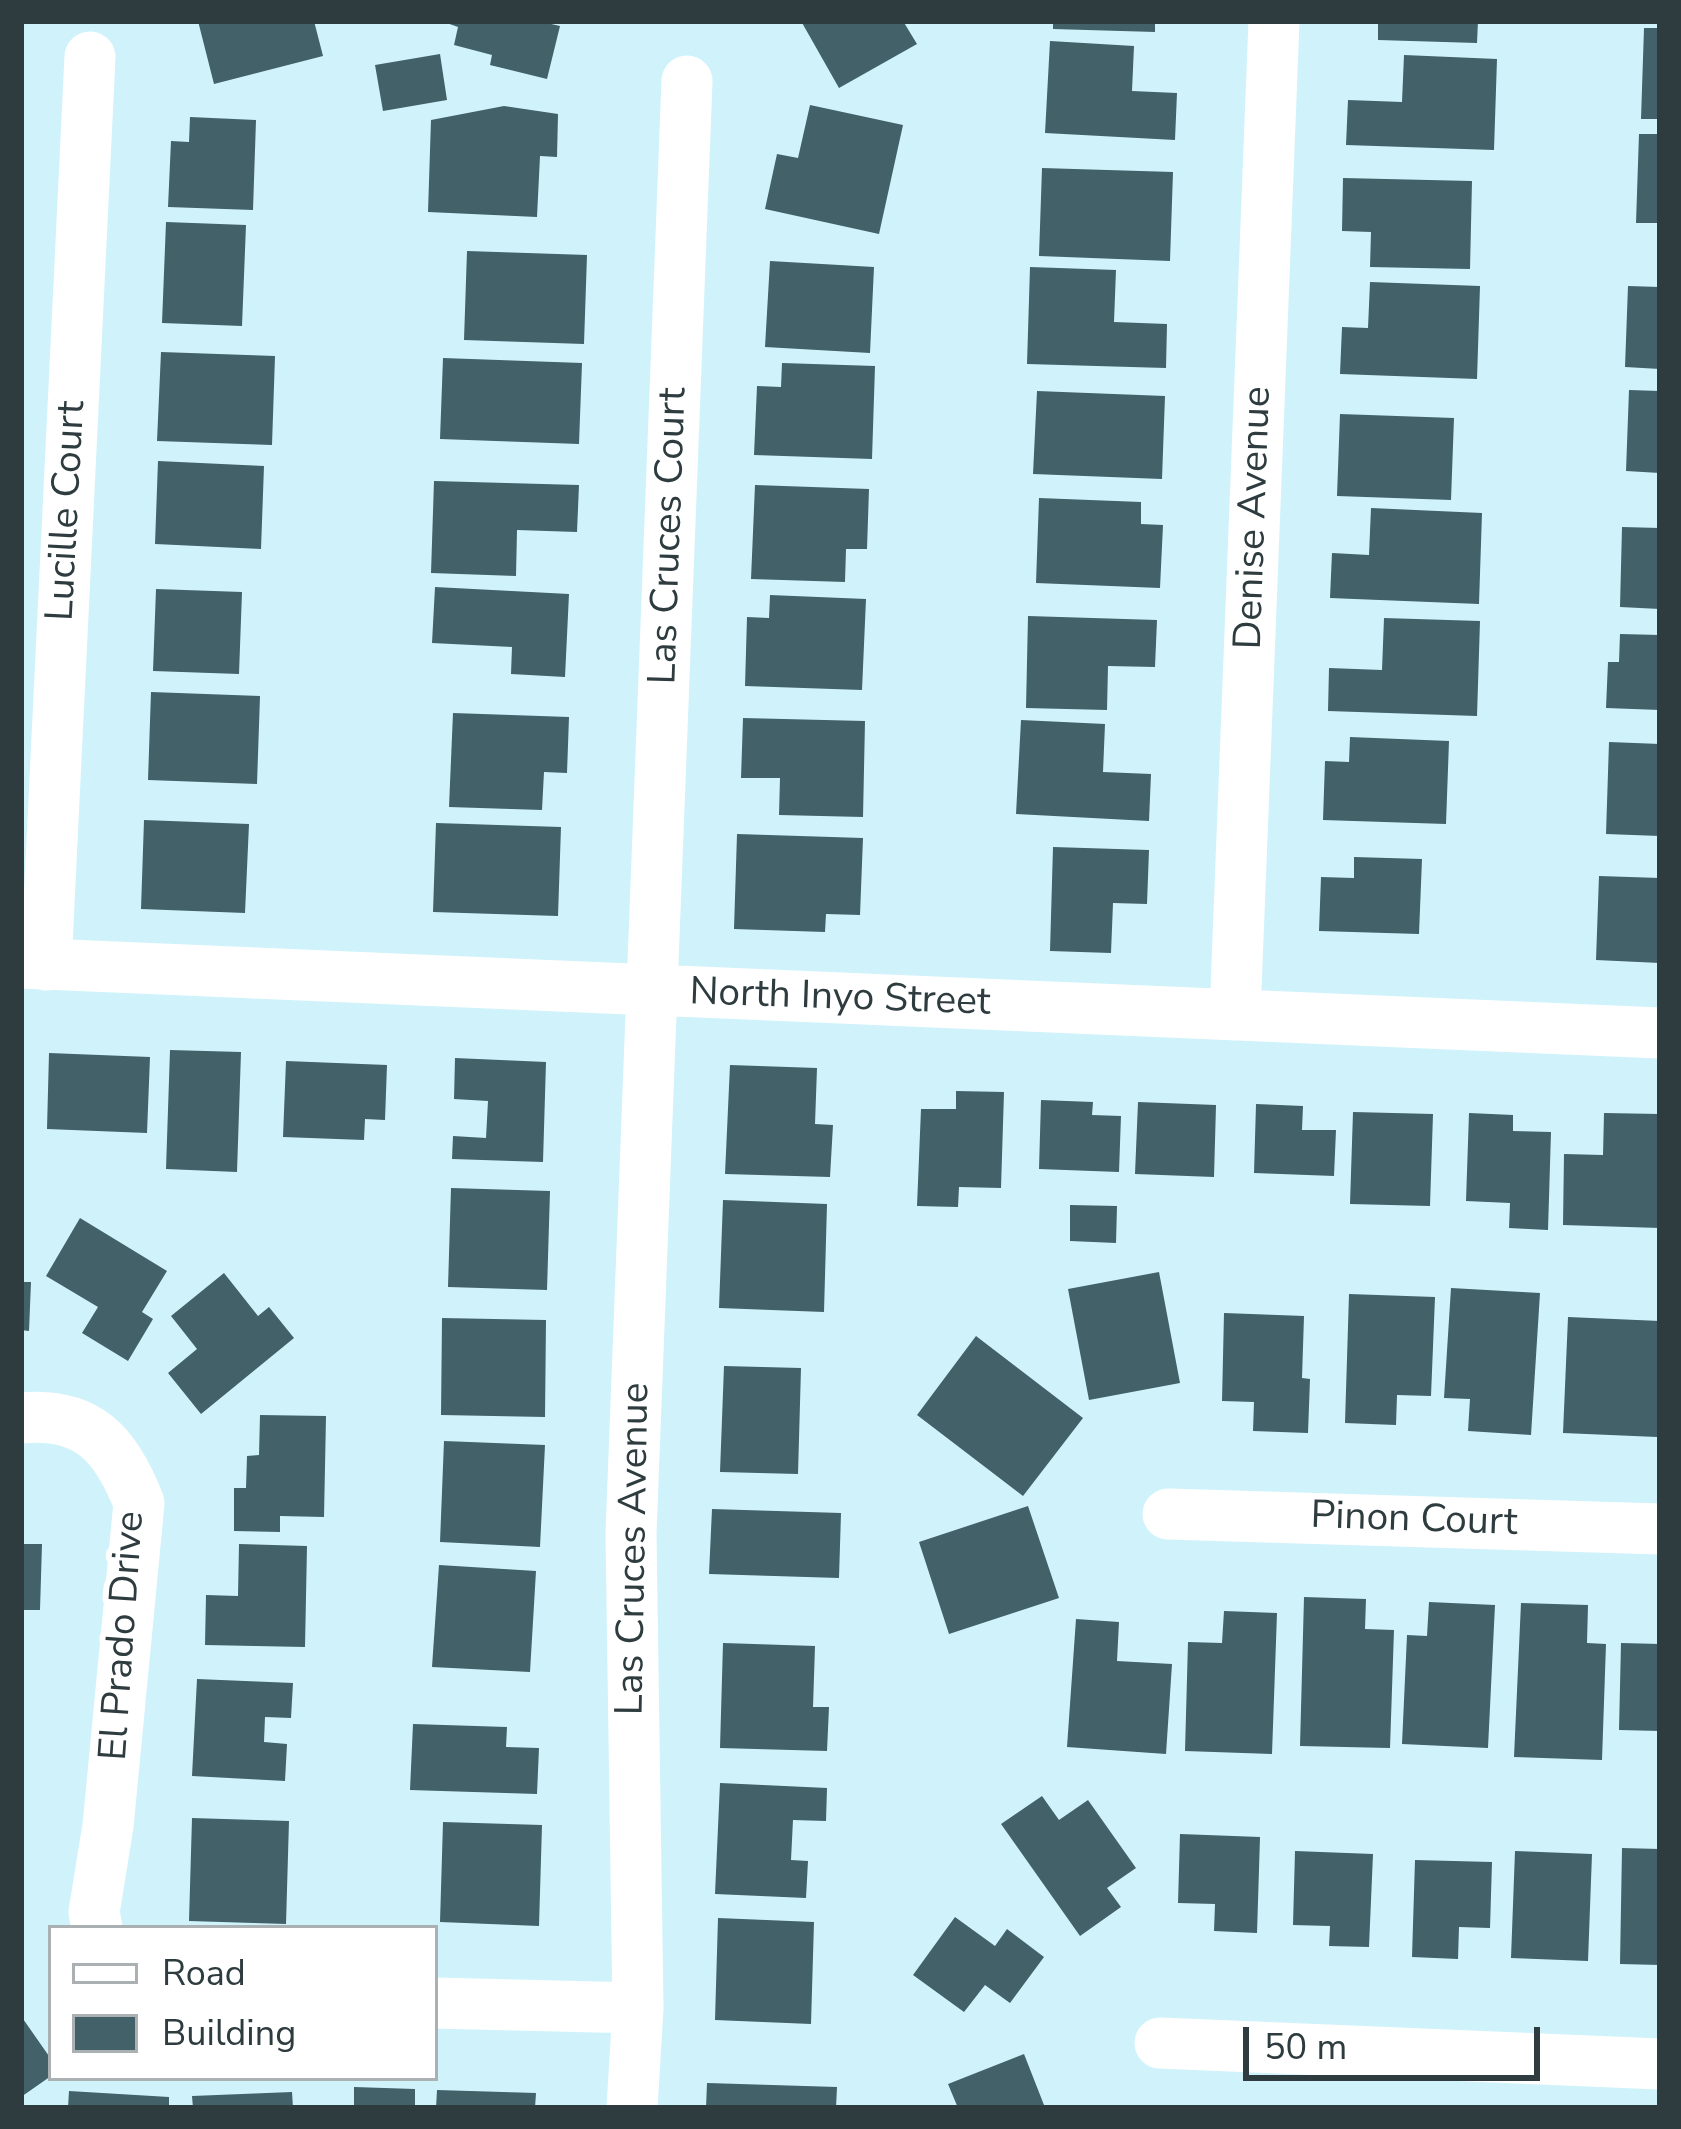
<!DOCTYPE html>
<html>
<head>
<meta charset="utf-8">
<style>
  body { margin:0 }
  #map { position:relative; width:1681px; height:2129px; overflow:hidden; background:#d0f3fb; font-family:"Nunito Sans",sans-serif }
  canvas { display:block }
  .frame { position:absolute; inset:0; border:24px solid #2e3c3f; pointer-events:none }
  .legend { position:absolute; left:48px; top:1925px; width:390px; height:156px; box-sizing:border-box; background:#fff; border:3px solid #abb1b2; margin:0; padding:15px 21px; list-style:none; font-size:36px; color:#2e3c3f }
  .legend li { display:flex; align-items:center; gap:24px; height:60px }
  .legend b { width:60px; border:3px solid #abb1b2 }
  .scale { position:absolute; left:1243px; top:2027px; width:297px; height:54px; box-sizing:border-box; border:6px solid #2e3c3f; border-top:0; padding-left:15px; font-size:36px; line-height:42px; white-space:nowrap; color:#2e3c3f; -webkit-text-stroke:9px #fff; paint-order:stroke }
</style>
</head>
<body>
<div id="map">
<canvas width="1681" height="2129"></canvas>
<div class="frame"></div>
<ul class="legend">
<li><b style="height:15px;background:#fff"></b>Road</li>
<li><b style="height:33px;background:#426168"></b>Building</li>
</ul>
<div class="scale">50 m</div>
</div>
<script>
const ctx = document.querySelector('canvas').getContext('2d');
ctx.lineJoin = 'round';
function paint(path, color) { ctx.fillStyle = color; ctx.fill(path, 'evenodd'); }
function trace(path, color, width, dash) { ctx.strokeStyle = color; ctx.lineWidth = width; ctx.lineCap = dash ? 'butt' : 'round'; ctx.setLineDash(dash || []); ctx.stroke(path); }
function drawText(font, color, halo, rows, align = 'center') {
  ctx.font = font + ' "Nunito Sans",sans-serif'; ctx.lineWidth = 12; ctx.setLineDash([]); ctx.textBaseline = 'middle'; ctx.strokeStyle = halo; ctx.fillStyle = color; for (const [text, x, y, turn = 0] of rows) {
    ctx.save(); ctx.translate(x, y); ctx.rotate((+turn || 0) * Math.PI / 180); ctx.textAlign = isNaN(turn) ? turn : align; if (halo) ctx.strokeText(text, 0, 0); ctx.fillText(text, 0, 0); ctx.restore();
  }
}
paint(new Path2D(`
  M198,21H314L323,56L214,84Z
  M441,21H538L560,26L547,79L490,65L492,55L454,45L458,27Z
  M801,21H903L917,44L839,88Z
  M1053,21H1155V32L1053,29Z
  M1378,21H1478L1477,43L1378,40Z
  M1644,28H1660V119H1641Z
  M1050,41L1134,46L1132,91L1177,93L1175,140L1045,133Z
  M440,54L447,100L383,111L375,65Z
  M1404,55L1497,59L1494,150L1346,145L1348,100L1402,102Z
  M810,105L903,125L879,234L765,209L777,154L798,158Z
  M504,106L558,114L557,157L540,156L537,217L428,212L431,120Z
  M190,117L256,120L253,210L168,207L171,141L189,142Z
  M1639,134H1660V223H1636Z
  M1042,168L1173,172L1170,261L1039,256Z
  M1343,178L1472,181L1470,269L1370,267L1371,232L1342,231Z
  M166,222L246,225L242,326L162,323Z
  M467,251L587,255L584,344L464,340Z
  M770,261L874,267L870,353L765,347Z
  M1030,267L1116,270L1114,322L1167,324L1166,368L1027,364Z
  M1370,282L1480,286L1477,379L1340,374L1342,327L1368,328Z
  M1628,286L1660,287V369L1625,367Z
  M161,352L275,356L272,445L157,441Z
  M443,358L582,363L579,444L440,439Z
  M782,363L875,366L872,459L754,455L757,386L781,387Z
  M1629,390L1660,391V473L1626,471Z
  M1037,391L1165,396L1162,479L1033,474Z
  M1340,414L1454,418L1451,500L1337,496Z
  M158,461L264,466L261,549L155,544Z
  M434,481L579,485L577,532L517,530L516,576L431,573Z
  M755,485L869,489L867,549H846L845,582L751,579Z
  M1039,498L1141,502V524L1163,525L1160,588L1036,583Z
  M1371,508L1482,513L1479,604L1330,598L1332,553L1369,555Z
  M1622,527L1660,528V609L1620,607Z
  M435,587L569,594L565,677L511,674L512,647L432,643Z
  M156,589L242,592L239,674L153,671Z
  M770,595L866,599L862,690L745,686L747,617L769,618Z
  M1028,616L1157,620L1155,667L1108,666L1107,710L1026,708Z
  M1384,618L1480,621L1477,716L1328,711L1329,668L1382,670Z
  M1620,634L1660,635V710L1606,708L1608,662H1619Z
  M151,692L260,696L257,784L148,780Z
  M453,713L569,717L567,773L544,772L542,810L449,807Z
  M743,718L865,721L863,817L779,815L780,778H741Z
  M1021,720L1105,724L1103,772L1151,774L1149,821L1016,814Z
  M1350,737L1449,741L1446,824L1323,820L1325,761L1349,762Z
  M1609,742L1660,744V836L1606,834Z
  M144,820L249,824L245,913L141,909Z
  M436,823L561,827L558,916L433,912Z
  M737,834L863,838L860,915L826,914L825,932L734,929Z
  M1053,847L1149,850L1147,904L1113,903L1111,953L1050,951Z
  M1354,857L1422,859L1419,934L1319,931L1321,877L1354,878Z
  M1599,876L1660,878V963L1596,960Z
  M170,1050L241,1052L237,1172L166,1169Z
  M49,1053L150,1057L147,1133L47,1129Z
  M455,1058L546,1062L543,1162L452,1159L453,1136L486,1138L488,1101L454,1099Z
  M286,1061L387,1065L385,1120L365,1119L364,1140L283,1137Z
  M730,1065L817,1068L815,1124L833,1125L830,1177L725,1174Z
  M956,1091L1004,1092L1001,1188L959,1187L958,1207L917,1206L921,1109H956Z
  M1041,1100L1093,1102L1092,1115L1121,1116L1119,1172L1039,1169Z
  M1138,1102L1216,1105L1214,1177L1135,1174Z
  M1256,1104L1303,1106L1302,1130H1336L1334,1176L1254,1173Z
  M1353,1112L1433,1114L1430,1206L1350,1204Z
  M1469,1113L1513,1115V1131L1551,1132L1548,1230L1509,1228L1510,1203L1466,1201Z
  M1604,1113L1660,1114V1228L1563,1225L1564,1154L1603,1155Z
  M451,1188L550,1191L547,1290L448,1287Z
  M723,1200L827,1204L824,1312L719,1308Z
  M1070,1205L1117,1206L1116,1243L1070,1241Z
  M80,1218L167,1271L142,1312L153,1319L128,1361L82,1333L98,1307L46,1276Z
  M1159,1272L1180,1383L1089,1400L1068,1289Z
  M224,1273L258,1316L269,1307L294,1338L201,1414L168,1373L197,1349L171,1316Z
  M21,1282H31L29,1331L21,1330Z
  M1451,1288L1540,1293L1531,1435L1468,1431L1470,1399L1444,1398Z
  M1349,1294L1435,1297L1431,1396L1397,1395L1396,1425L1345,1423Z
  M1224,1313L1304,1316L1302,1378L1310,1379L1308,1433L1253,1431L1254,1402L1222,1401Z
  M1568,1317L1660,1321L1657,1437L1563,1433Z
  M442,1318L546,1320L545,1417L441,1415Z
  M976,1336L1083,1418L1023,1496L917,1415Z
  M724,1366L801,1368L798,1474L720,1472Z
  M260,1415L326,1416L324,1517L280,1516V1532L234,1531V1488H246L247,1456L259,1455Z
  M444,1441L545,1445L540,1547L440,1542Z
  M1028,1506L1059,1598L949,1634L919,1542Z
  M712,1509L841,1513L839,1578L709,1574Z
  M21,1544H42L40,1610H21Z
  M239,1544L307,1546L305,1647L205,1645L206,1595L238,1596Z
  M439,1565L536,1571L530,1672L432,1667Z
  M1304,1597L1366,1599L1365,1629L1394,1630L1390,1748L1300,1746Z
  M1429,1602L1495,1605L1488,1748L1402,1744L1407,1635L1427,1636Z
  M1521,1603L1588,1605L1587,1643L1606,1644L1602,1760L1514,1757Z
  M1224,1611L1277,1613L1272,1754L1185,1751L1188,1642L1222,1643Z
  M1076,1619L1119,1622L1117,1661L1172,1664L1166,1754L1067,1747Z
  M723,1643L815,1646L813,1707H829L827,1751L720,1748Z
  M1621,1643L1660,1644V1731L1619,1730Z
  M197,1679L293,1683L291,1718L265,1717L264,1742L287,1744L285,1781L192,1776Z
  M413,1724L507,1727L506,1747L539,1748L537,1794L410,1790Z
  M720,1783L827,1788L826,1821L793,1820L791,1860L808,1861L806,1898L715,1894Z
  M1042,1796L1059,1820L1088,1800L1136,1868L1107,1888L1121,1907L1080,1936L1001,1824Z
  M192,1818L289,1821L286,1924L189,1921Z
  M443,1822L542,1825L539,1926L440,1922Z
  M1180,1834L1260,1837L1257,1933L1214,1931L1215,1904L1178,1903Z
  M1622,1848L1660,1849V1965L1620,1964Z
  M1295,1851L1373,1854L1369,1947L1329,1946L1330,1926L1293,1925Z
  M1515,1851L1592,1854L1588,1961L1511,1958Z
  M1415,1860L1492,1862L1490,1928L1459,1927L1458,1959L1412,1957Z
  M955,1917L995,1946L1007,1929L1044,1957L1010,2003L985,1985L964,2012L913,1975Z
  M718,1918L814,1922L811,2024L715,2020Z
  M21,2016L51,2059V2076L21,2097Z
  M1024,2054L1044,2105L958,2108L948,2084Z
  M707,2083L837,2087L836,2108H706Z
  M354,2087L415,2089V2108H354Z
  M437,2090L536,2093L535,2108H436Z
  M69,2091L169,2097V2108H68Z
  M292,2092L293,2108H193L192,2096Z`), '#426168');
trace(new Path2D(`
  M21,963L1660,1033
  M46,965L90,57
  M1235,1015L1274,21
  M21,1418C88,1412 116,1444 139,1503L108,1826L94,1912L97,1928
  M1168,1514L1660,1529
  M435,2003L638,2008
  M1160,2043L1660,2064
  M632,2108L638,2008L631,1533L687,81`), '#fff', 51);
drawText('39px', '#2e3c3f', '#fff', [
  ["Lucille Court",68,511,-87],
  ["Denise Avenue",1255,518,-88],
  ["Las Cruces Court",670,536,-88],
  ["North Inyo Street",840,999,2],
  ["Pinon Court",1414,1521,2],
  ["Las Cruces Avenue",635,1549,-89],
  ["El Prado Drive",124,1636,-86]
]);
</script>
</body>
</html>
